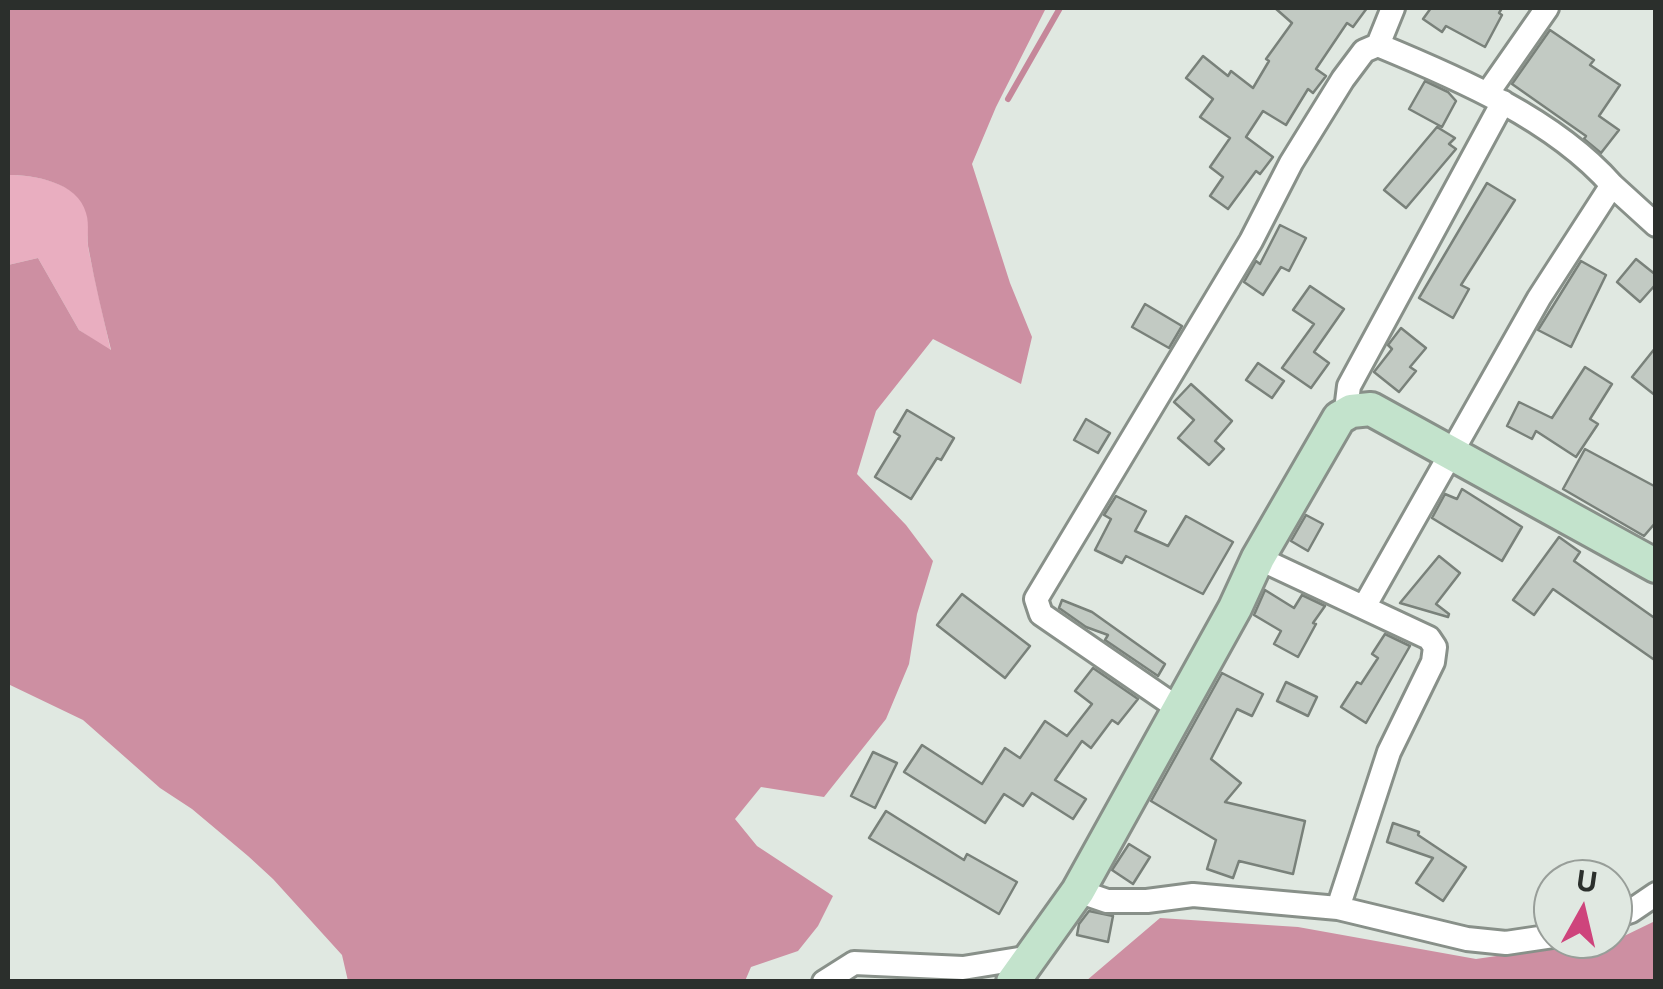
<!DOCTYPE html>
<html>
<head>
<meta charset="utf-8">
<style>
  body { margin:0 }
  #map { position:relative; width:1663px; height:989px; overflow:hidden; background:#e0e8e1; font-family:Inter,sans-serif }
  canvas { display:block }
  .frame { position:absolute; inset:0; border:10px solid #2b2f2c; pointer-events:none }
  .north { position:absolute; left:1533px; top:859px; width:100px; height:100px; box-sizing:border-box; background:#e0e8e1; border:2px solid #989e99; border-radius:50%; rotate:8deg; font-size:28px; font-weight:700; line-height:40px; text-align:center; color:#2b2f2c }
  .north::after { content:''; display:block; margin:auto; width:35px; height:45px; background:#ce447c; clip-path:polygon(50% 0,100% 100%,50% 72%,0 100%) }
</style>
</head>
<body>
<div id="map">
<canvas width="1663" height="989"></canvas>
<div class="frame"></div>
<div class="north">U</div>
</div>
<script>
const ctx = document.querySelector('canvas').getContext('2d');
ctx.lineJoin = 'round';
function paint(path, color) { ctx.fillStyle = color; ctx.fill(path, 'evenodd'); }
function trace(path, color, width, dash) { ctx.strokeStyle = color; ctx.lineWidth = width; ctx.lineCap = dash ? 'butt' : 'round'; ctx.setLineDash(dash || []); ctx.stroke(path); }
paint(new Path2D(`
  M8,175C34,175 79,182 87,213C90,226 86,240 89,252C96,286 104,319 111,352L79,330L38,258L8,265Z`), '#e9aec0');
paint(new Path2D(`
  M8,8H1046L996,107L972,164L1010,283L1032,337L1021,384L933,339L876,411L857,474L906,525L933,561L917,614L909,664L886,719L824,797L761,787L735,819L757,846L833,896L818,926L798,951L751,967L745,981H348L342,955L273,879L248,856L192,809L160,788L83,720L8,684V265L38,258L79,330L111,350C103,317 95,284 89,251C86,239 90,225 86,213C78,182 34,175 8,175Z
  M1160,918L1298,927L1476,959L1620,938L1655,921V981H1086Z`), '#cd8fa2');
trace(new Path2D(`
  M1008,99L1060,8`), '#c5879a', 6);
const building = new Path2D(`
  M1275,8H1367L1353,27L1347,23L1316,69L1326,76L1313,93L1308,89L1286,125L1263,111L1246,137L1273,157L1260,174L1256,171L1228,209L1210,196L1223,177L1210,167L1230,138L1200,117L1213,99L1186,78L1203,56L1228,76L1231,71L1253,88L1269,61L1266,59L1292,23Z
  M1431,8H1502L1499,13L1502,15L1485,47L1446,26L1442,32L1423,19Z
  M1550,30L1594,60L1590,65L1620,85L1599,116L1619,130L1601,153L1584,139L1586,136L1512,84Z
  M1425,81L1448,92L1456,101L1442,127L1409,109Z
  M1437,127L1455,138L1449,144L1456,149L1406,208L1384,190Z
  M1487,183L1515,200L1461,285L1469,289L1453,318L1419,298Z
  M1280,225L1306,238L1289,271L1281,267L1263,295L1244,282L1256,261L1260,264Z
  M1636,259L1656,275V284L1640,302L1617,282Z
  M1581,261L1606,275L1571,347L1538,330Z
  M1310,286L1344,309L1314,352L1329,363L1311,388L1282,368L1314,324L1293,310Z
  M1145,304L1182,326L1169,348L1132,327Z
  M1401,328L1426,348L1410,367L1416,371L1399,392L1374,372L1392,349L1388,345Z
  M1656,347V396L1632,377Z
  M1258,363L1284,381L1272,398L1246,380Z
  M1585,367L1612,384L1590,419L1598,424L1576,457L1536,431L1532,439L1507,426L1519,402L1552,418Z
  M1191,384L1232,421L1215,441L1224,449L1209,465L1178,438L1194,420L1174,402Z
  M907,410L954,438L941,460L937,458L911,499L875,477L900,436L894,432Z
  M1086,419L1110,433L1098,453L1074,440Z
  M1585,449L1656,487V522L1644,536L1563,489Z
  M1462,489L1522,527L1502,561L1432,518L1445,494L1457,499Z
  M1116,496L1146,511L1135,531L1168,546L1186,516L1233,542L1203,594L1126,556L1122,563L1095,550L1111,519L1104,515Z
  M1306,515L1323,524L1308,551L1291,541Z
  M1559,537L1580,552L1574,561L1656,619V661L1553,589L1534,615L1513,600Z
  M1439,556L1460,573L1436,604L1449,614L1448,617L1400,603Z
  M1265,590L1294,608L1302,595L1325,606L1313,623L1316,624L1298,657L1274,644L1281,631L1254,615Z
  M962,594L1030,646L1005,678L937,625Z
  M1062,600L1092,612L1165,664L1158,676L1105,640L1108,635L1086,627L1059,608Z
  M1385,634L1410,646L1366,723L1341,707L1357,682L1361,684L1378,658L1372,654Z
  M1093,668L1138,699L1118,724L1112,720L1091,748L1082,741L1055,780L1086,799L1073,819L1032,793L1023,806L1004,794L985,823L904,772L922,745L982,784L1005,748L1020,758L1045,721L1067,736L1092,704L1075,691Z
  M1222,673L1263,694L1252,716L1237,709L1211,759L1241,783L1225,802L1305,821L1293,874L1239,861L1233,878L1207,869L1216,840L1151,801Z
  M1286,682L1317,697L1308,716L1277,701Z
  M873,752L897,763L875,808L851,796Z
  M886,811L964,860L967,854L1017,882L999,914L869,838Z
  M1393,823L1419,832L1418,835L1466,867L1443,901L1416,883L1433,858L1387,842Z
  M1129,844L1150,857L1133,884L1112,870Z
  M1089,911L1113,916L1108,942L1077,935L1079,924Z`);
paint(building, '#c2cac3');
trace(building, '#79817a', 2.5);
const minor = new Path2D(`
  M1378,45L1393,8
  M1487,94L1547,8
  M1612,185L1656,225
  M1351,411L1347,402L1349,386L1503,102
  M1258,558L1429,638L1435,647L1433,662L1389,752L1338,908
  M1179,709L1041,614L1036,599L1251,241L1291,163L1343,79L1364,51L1378,45C1458,78 1554,119 1612,185L1539,298L1364,607
  M1078,891L1107,901H1147L1193,895L1338,908L1467,939L1506,943L1553,936
  M1613,917L1631,911L1656,894
  M824,982L854,963L963,968L1031,957`);
const secondary = new Path2D(`
  M1013,982L1078,891L1235,608L1258,558L1339,418L1351,411L1371,409L1656,566`);
trace(minor, '#889089', 28);
trace(secondary, '#889089', 38);
trace(minor, '#fff', 22);
trace(secondary, '#c3e3cc', 32);
</script>
</body>
</html>
